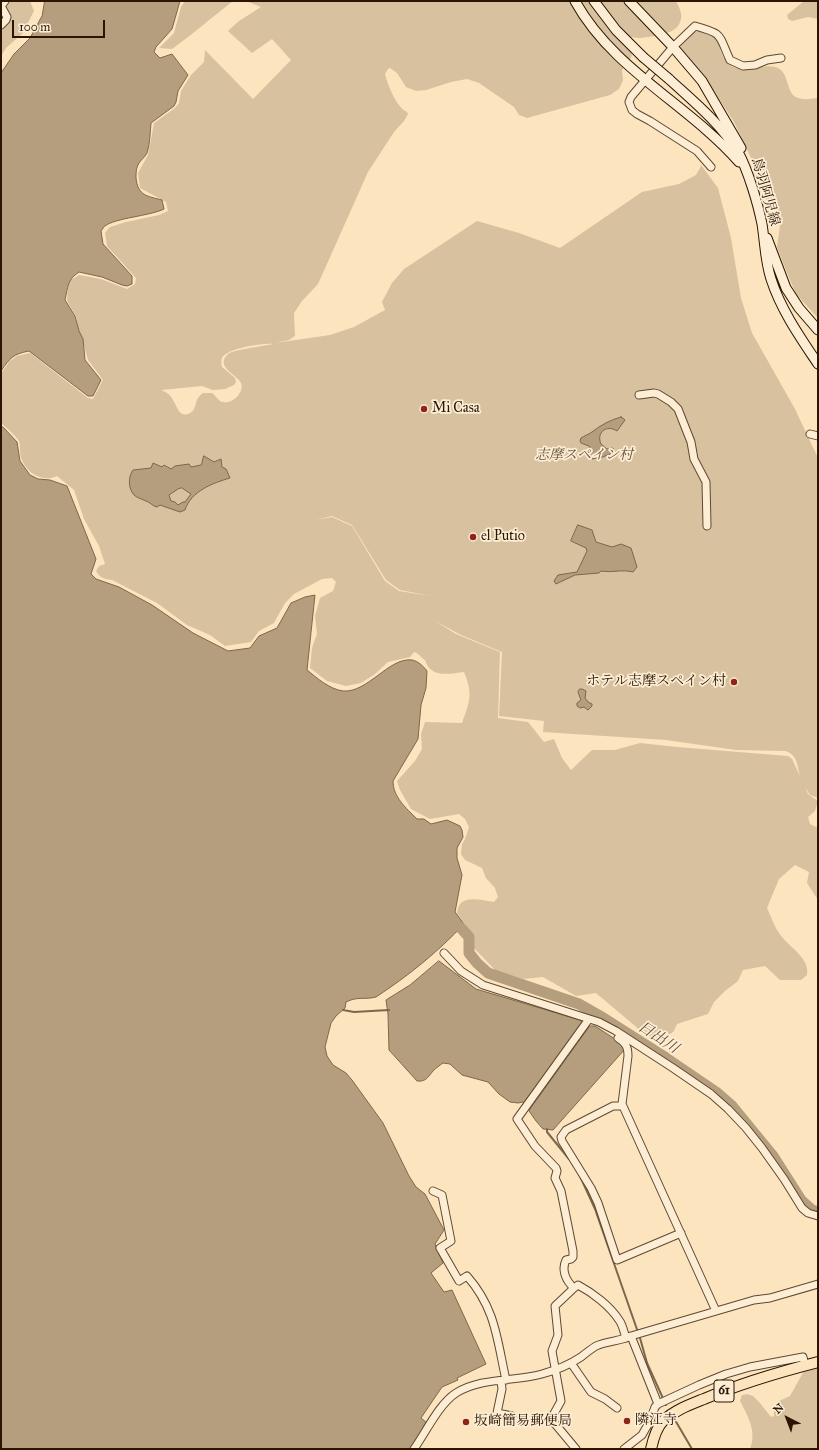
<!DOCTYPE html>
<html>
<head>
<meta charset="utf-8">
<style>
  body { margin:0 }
  #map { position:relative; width:819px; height:1450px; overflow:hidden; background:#fce4be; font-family:"IM FELL Great Primer",serif }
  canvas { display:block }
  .frame { position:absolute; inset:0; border:2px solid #291500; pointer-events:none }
  .north { position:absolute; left:767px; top:1398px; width:40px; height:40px; -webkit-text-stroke:3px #fdedd5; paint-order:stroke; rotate:318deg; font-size:11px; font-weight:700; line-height:16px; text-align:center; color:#291500 }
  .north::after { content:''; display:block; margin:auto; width:14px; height:18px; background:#291500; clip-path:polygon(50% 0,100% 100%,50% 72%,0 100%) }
  .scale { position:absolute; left:12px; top:20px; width:93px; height:18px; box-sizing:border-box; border:2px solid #291500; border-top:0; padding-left:5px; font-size:12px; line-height:14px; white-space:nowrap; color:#291500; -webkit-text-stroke:3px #fdedd5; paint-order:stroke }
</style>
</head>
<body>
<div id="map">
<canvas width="819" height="1450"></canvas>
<div class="frame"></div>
<div class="north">N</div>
<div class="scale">100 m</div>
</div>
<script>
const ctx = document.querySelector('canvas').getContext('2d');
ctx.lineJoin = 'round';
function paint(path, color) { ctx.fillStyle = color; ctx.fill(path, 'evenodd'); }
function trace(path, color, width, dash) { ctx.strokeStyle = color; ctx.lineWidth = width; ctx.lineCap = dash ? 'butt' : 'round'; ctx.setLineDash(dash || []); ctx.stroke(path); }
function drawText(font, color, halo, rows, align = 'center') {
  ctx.font = font + ' "IM FELL Great Primer","Noto Serif JP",serif'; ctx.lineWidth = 3.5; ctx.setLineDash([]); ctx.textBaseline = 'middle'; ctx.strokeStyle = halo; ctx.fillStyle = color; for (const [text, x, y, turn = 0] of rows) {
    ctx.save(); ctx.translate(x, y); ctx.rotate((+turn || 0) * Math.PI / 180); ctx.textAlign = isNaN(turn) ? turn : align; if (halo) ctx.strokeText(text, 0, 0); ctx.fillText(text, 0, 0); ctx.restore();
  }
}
paint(new Path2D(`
  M1,1H30L34,11L23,33L6,48L1,56Z
  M185,1H233C212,17 193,34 172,49L159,48L174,33L181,7Z
  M246,1H676C678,5 680,9 681,13C684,35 655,36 640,38C632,38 628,34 624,42L625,46L632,54L631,58L624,64L622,71L623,80L619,89L610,95L527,118L519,115L514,107L479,83L467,79L451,82L426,90L416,91L406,87L397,73L390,68L388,69L385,74C388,85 396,107 407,112L408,114L404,121L394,132L368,172L318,284L302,301L294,313L295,336L289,340L275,343L330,335L354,327L385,310L382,302L392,283L404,269L477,221L519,233L560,248L642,192L679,184L696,175L700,168L701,165L718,188L731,238L741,298L752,333L795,409L818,458V798L810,795L805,787L808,794L818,801L815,811L808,817L810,824L818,828V900L807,883L809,872L795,865L779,879L767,908C771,916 774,926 779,933C788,947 810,957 807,975L801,980H780L765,966L743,970L738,981L725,991L714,1002L708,1014L677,1024L674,1031L659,1043L641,1031L596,993L576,996L543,977L523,979L496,971L474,948L472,934L457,913C459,893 480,900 494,902L498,897L495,888L486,878L482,868L465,860L461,854L462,844L465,839L469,827L465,819L459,814L430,819L411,809L400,790L397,781L415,761L422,749L421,734L425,722L462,723C470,701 473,694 464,672C449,674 430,678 425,660C420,657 420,654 414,652L410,657L388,662L375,674L361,683L346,686L327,681L310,668L312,648L317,634L315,616L320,598L333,591L336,582L332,578L322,579L294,594L285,603L274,623L259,631L251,642L225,646L210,635L187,625L157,603L112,580C104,579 100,578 96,571L99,566L105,564L99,546L84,519L74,490L57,476C43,483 27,473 22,460C19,454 21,446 19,441C16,436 5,426 1,423V373L10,361L17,356L30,353L88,398L93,399L103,380L88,360L83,342L79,333L76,316L67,301L68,287L71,280L79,275L101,279L127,289L135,284L136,278L107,246L105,233L110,227L126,222L159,215L168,211L166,202L140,188L138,173L148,155L154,123L175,108L179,103L181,91L191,75L204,62L205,50L253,99L291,60L272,39L252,53L228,31L239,21L261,7ZM273,344C265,346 232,350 228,354C214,367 238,375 241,383C245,393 230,407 220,401C217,399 215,395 212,393H203C193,400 198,409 190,413C179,419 177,406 173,400C170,394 166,392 161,390L202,386L213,390L225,389L234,385L236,382L235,378L222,367C221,364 221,360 222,358C227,348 264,343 273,344ZM332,516L352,525L386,580L400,590L431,596L399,591L385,581L352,526L332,517L316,520ZM435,621L461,635L502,652L499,716L544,721L543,732L666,740L736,750L786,751C798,756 797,765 800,776L792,759L788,756L677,747L640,743L615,750H592L571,770L562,758L554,739L544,742L528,722L498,718L500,652L456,634Z
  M804,1H818V19L808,17L792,21L788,19L787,15Z
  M703,30C721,33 717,51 727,62C741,77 759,63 775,67C792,71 783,98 803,99C807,100 813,98 818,98V318L796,294L785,268L777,247L780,226L779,222L770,214L761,179L734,122L706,79L681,50L680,46C686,38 692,31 703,30Z
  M818,1358V1449H750C757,1432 748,1416 740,1401L742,1395L747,1394L753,1396L760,1403L771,1417L774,1416V1408L777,1402L790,1396L809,1362Z`), '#d8c19e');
const water = new Path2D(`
  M45,1H180L172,29L156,47L154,52L160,58L172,54L188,75L178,91L176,102L174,106L151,123C150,133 150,144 147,153C145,157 141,160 139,163C136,168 136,173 136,178C138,196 147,196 162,200L164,209C150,216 115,218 105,226C103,227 103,229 101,231L103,244L132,276V284L127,286L122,285L102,277L79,272C67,280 68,287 65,300L75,316L79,331L83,339L85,360L101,380L93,396H88L29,351C13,354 10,358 1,371V73L14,54L30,38L42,16Z
  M621,417L624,419L625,420L617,431C606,424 596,433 601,444L607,449L613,448L614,452L603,457L592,459L589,453L590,449L589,446L581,443L580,441L581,438C584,436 589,434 592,432C601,425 610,420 621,417Z
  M1,426L4,428L17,442L20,461L30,475L38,479L50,480L67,486L96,559L91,574L96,579L119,587L152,605L193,633L228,651L250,648L259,636L277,628L291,603L305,597L315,595L307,670C317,678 329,689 343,691C368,693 389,657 412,660C418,661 423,666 427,671L426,688L421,705L418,739L393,781C393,797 406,808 417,819H424L431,824L447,820L460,826L462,830L463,837L457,848V858L462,875L455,912L464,924C438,952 408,976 376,997C365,1000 358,996 346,1002L345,1008L336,1016L331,1023L325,1047L327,1056L333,1065L346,1073L352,1080L383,1123L409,1176L416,1187L425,1194L444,1230L435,1244L443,1263L431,1273L444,1292L452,1290L486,1364L457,1378L458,1380L442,1387L421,1418L427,1423L410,1449H1Z
  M204,456L214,462L221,459L222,467L226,469L230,478C213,483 191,491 185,510L180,512L160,505L157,507C152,506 150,502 146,501C142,499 137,498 134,495C128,488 128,477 133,470L151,468L153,463L162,467L164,465L171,469L175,466L189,464L191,467L201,465ZM182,488L191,494L185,502H183L178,505L175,502L171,501L169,495L178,489Z
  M578,525L592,530L596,542L612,547L621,544L631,548L637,567L633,572C621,569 613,573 601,571L599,573L575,575L556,584L554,581L558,575L577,572L587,551L586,548L571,541Z
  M580,689H582L586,691L585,698L588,702L592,704V706L588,710L584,707L580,708L577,706V703L581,700L578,692Z
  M439,961L476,989L580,1020L584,1023L526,1104L523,1102L518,1103L510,1102L499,1094L488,1082L462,1075L450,1064L443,1063C440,1065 436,1068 433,1071C428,1077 426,1082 417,1081L389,1050L388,1014L386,1000L410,985Z
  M591,1026H595L621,1043L625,1049L553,1130L543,1129L536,1121L529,1111L530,1109L589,1027Z`);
paint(water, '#b49e7d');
trace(water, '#7c674b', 1);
trace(new Path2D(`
  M343,1010L354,1012L389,1010
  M547,1129V1132L569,1159
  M579,1174L595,1209L640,1338L647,1363L666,1405
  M675,1420L692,1449`), '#7c674b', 2);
trace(new Path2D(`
  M461,928L469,937V953L477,963L488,973L579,1004L600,1016L666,1058L716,1092L732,1106L773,1156L801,1200L812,1210L818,1212`), '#b49e7d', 11);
const street = new Path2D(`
  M1,25L6,20L7,17L1,6L5,1
  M711,167L697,151L650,121L637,114L632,110L629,102L631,97L673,47L695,26C724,34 718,34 730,60L743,66L755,65L767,60L781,58
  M639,395L654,393L658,394L671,402L678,409L691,442L694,459L706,482L707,526
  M810,434L818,436
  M444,953L461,971L483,985L599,1022L616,1031L673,1068L711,1094L728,1109L746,1128L762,1148L784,1179L802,1208L808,1213L818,1216
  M589,1019L517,1119L535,1146L556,1168L557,1171L555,1178L561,1191L573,1251V1257L571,1259L566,1260C561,1270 566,1281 574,1288L578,1285C593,1293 610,1306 619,1320C623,1325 624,1333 626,1338
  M618,1038C626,1043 628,1047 628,1056L622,1104L716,1311
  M623,1106H613L566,1130L561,1137L562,1141L591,1188L598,1203L617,1260L681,1233
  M433,1191L442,1195L451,1241L440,1248L459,1281L467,1276C496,1309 497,1340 506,1380
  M574,1288L555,1306L558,1335L552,1351L561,1401L551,1419L576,1449
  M571,1363L591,1392L605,1399L617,1408
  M501,1381L502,1389L497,1413L512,1416
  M658,1404L699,1385L726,1374L750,1367L803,1357L805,1365
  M414,1449C426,1432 439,1404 456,1393C482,1377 514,1382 542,1374C557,1370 569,1365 581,1357C586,1353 591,1349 596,1346C607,1341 621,1341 631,1336L754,1300L770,1298L818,1284
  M624,1449L642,1435L650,1421L655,1407L658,1404L631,1336`);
const secondary = new Path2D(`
  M575,1C613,70 688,104 739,162
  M594,1L616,30L643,57
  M629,1L673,47L702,81L741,148
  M669,79C694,102 720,123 738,152C748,170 758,204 762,224C765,243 765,261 771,279C781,310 800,337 818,364
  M767,238L786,288L799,308L818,330`);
const primary = new Path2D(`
  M651,1449C653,1440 656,1428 663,1421C675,1410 689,1405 704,1399C741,1383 779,1372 818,1362`);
trace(street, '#5e4930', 9);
trace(secondary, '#291500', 11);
trace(primary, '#291500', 12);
trace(street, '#fdedd5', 7);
trace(secondary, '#fdedd5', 9);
trace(primary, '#fce4be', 10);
const secondaryBridge = new Path2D(`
  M643,57L669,79`);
trace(secondaryBridge, '#291500', 11, []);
trace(secondaryBridge, '#fdedd5', 9);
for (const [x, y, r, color] of [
  [424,409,4,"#8f2418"],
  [473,537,4,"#8f2418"],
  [734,682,4,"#8f2418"],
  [627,1421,4,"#8f2418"],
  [466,1422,4,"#8f2418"]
]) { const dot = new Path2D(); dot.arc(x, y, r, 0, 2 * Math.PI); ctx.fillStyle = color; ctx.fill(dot); trace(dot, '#fdedd5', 1.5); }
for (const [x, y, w] of [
  [724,1391,20]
]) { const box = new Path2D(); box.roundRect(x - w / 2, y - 11, w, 22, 3); ctx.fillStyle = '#fdedd5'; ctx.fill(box); trace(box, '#291500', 1); }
drawText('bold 13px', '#291500', null, [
  ["61",724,1391]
]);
drawText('14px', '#291500', '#fdedd5', [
  ["鳥羽阿児線",765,192,74]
]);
drawText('14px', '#291500', '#fdedd5', [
  ["Mi Casa",432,409],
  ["el Putio",481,537],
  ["ホテル志摩スペイン村",726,682,"right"],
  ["隣江寺",635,1421],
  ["坂崎簡易郵便局",474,1422]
], 'left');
drawText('italic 14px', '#665137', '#fdedd5', [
  ["志摩スペイン村",584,456]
]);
drawText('italic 15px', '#614c32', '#fdedd5', [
  ["日出川",658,1038,33]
]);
</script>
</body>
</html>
